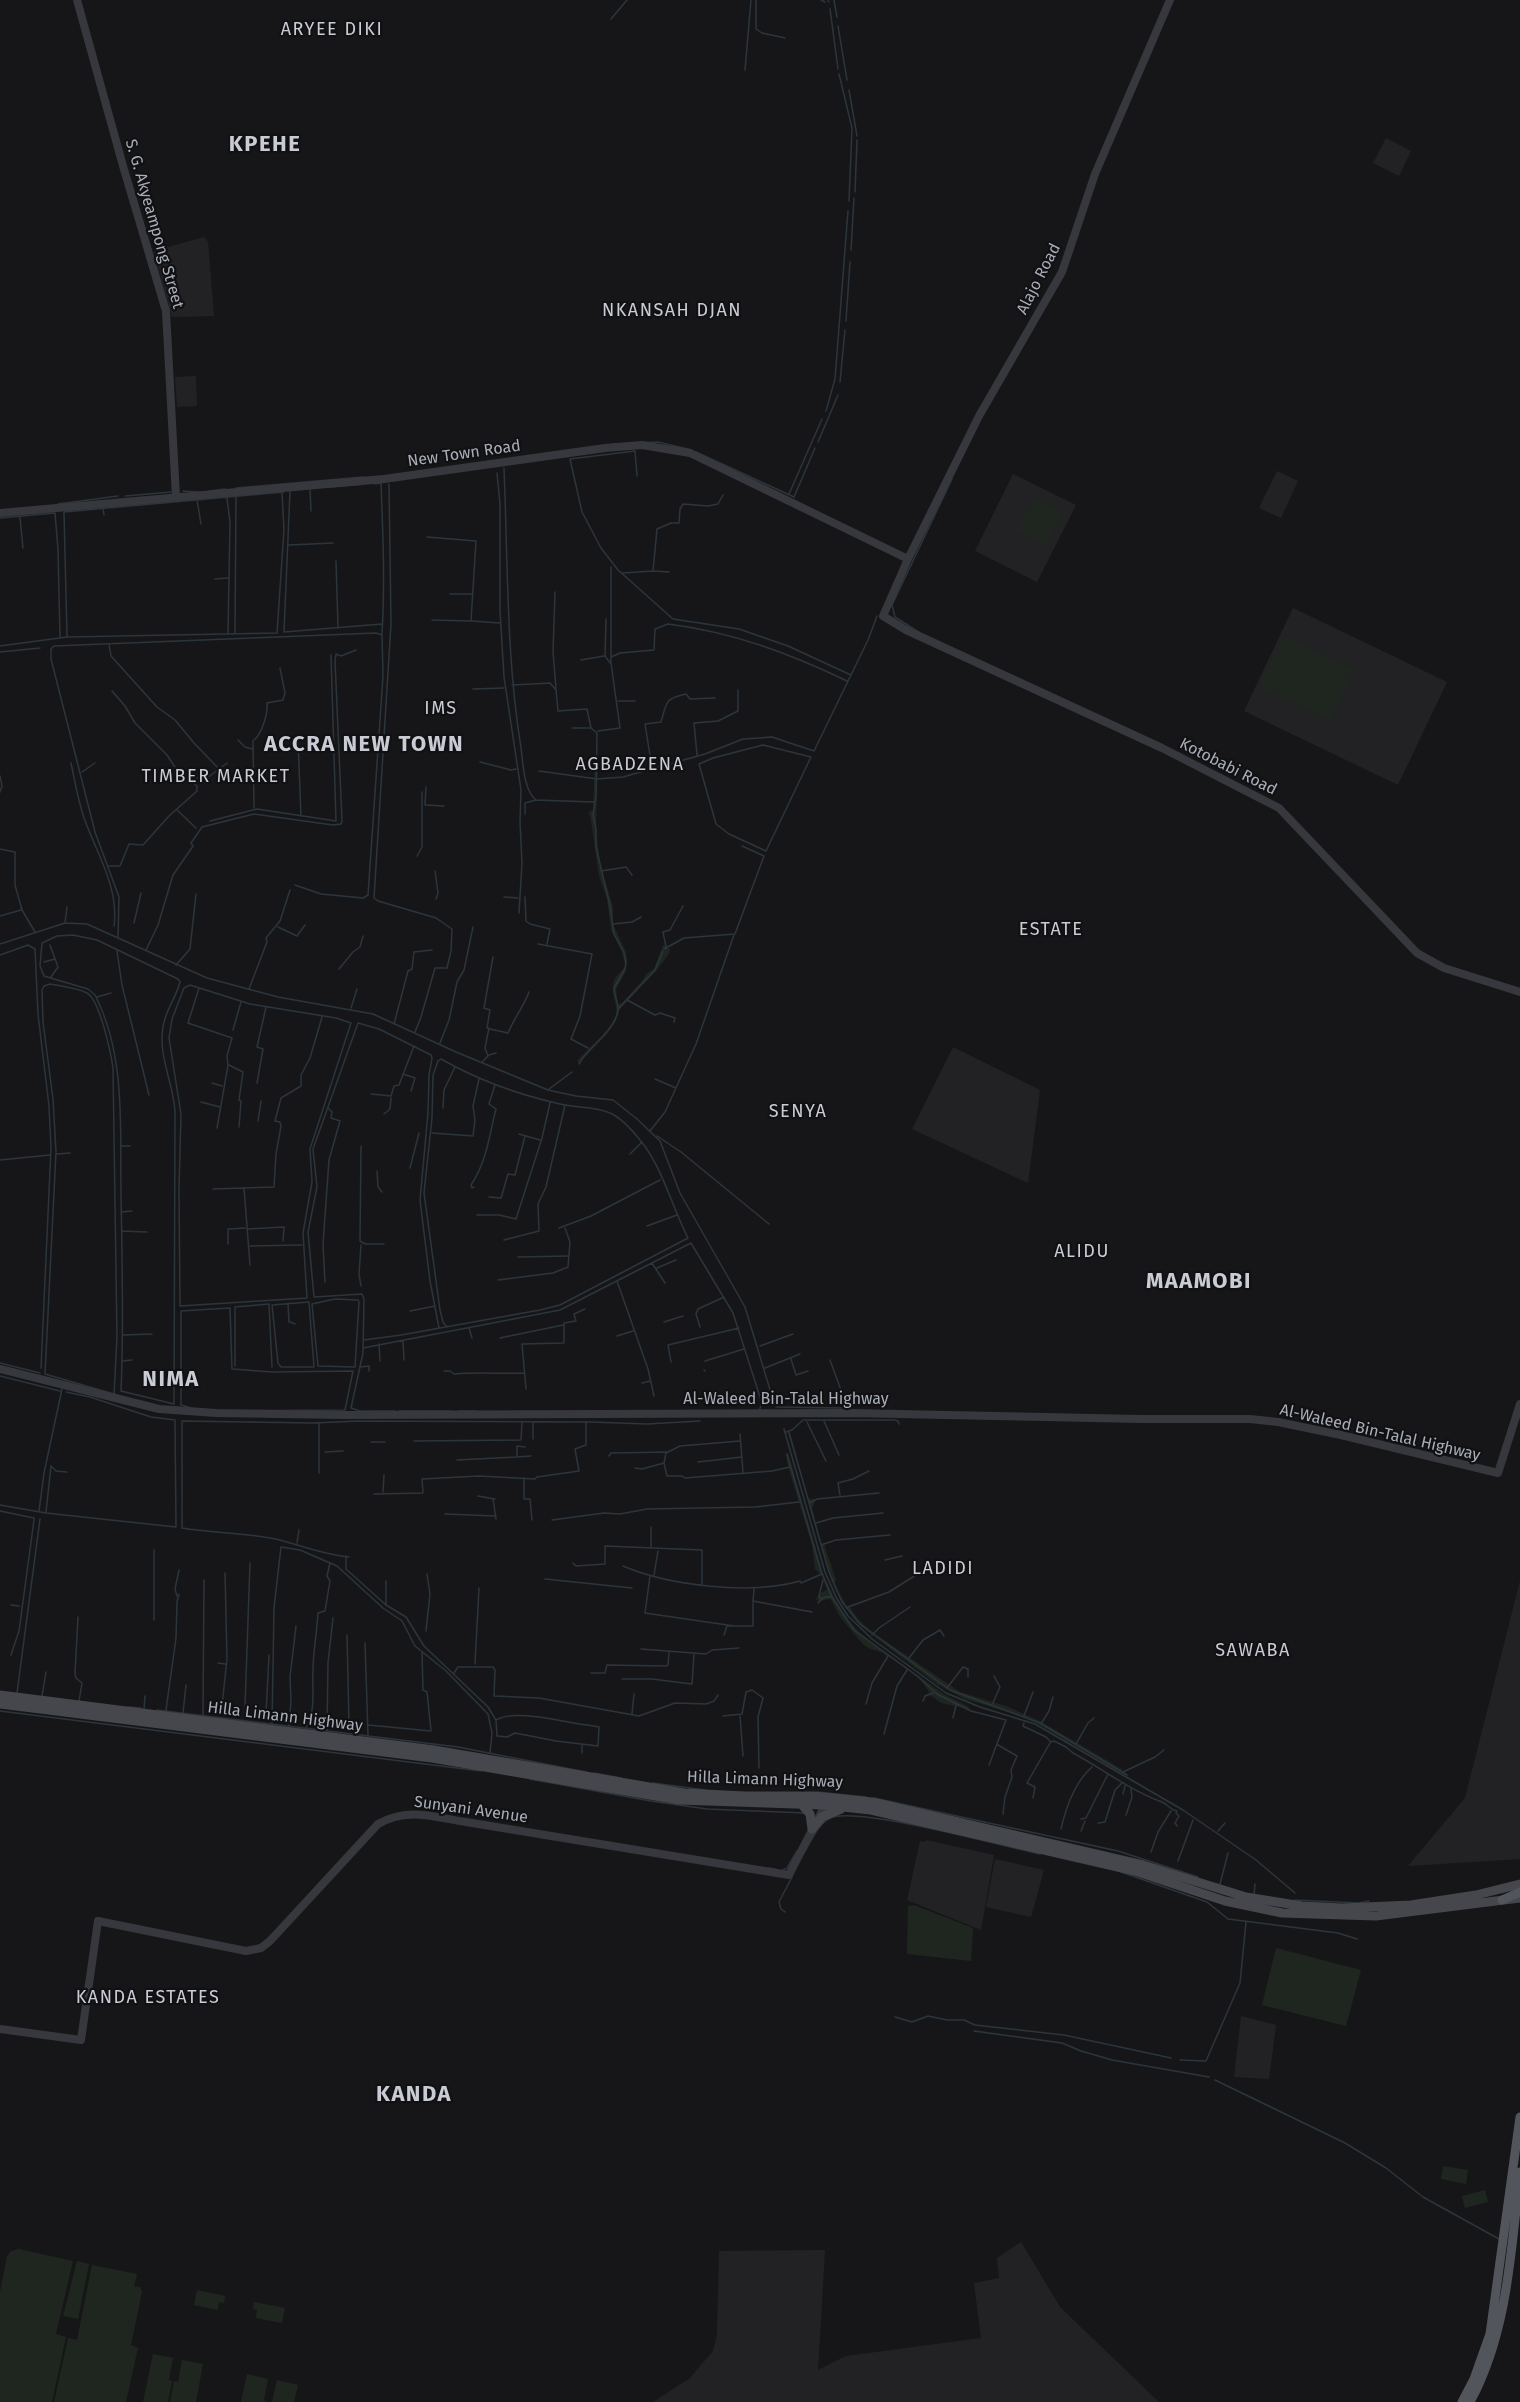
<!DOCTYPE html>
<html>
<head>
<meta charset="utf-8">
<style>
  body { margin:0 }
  canvas { display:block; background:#161618 }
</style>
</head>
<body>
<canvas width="1520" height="2402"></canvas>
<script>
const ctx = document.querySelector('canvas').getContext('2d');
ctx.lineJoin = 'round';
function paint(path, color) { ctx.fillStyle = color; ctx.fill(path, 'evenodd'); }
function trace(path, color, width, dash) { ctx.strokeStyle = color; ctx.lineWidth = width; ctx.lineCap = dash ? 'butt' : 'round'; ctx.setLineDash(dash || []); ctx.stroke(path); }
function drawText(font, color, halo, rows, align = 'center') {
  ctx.font = font + ' "Fira Sans",sans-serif'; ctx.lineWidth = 4.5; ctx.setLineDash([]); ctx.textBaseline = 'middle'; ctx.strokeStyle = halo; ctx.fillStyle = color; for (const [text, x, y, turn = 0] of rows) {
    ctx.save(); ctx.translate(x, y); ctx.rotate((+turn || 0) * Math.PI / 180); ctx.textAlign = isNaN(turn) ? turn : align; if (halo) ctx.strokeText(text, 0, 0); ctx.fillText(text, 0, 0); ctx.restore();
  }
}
paint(new Path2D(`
  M1386,138L1411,151L1399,176L1373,163Z
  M204,237L208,242L214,316L172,317L154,251Z
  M196,376L197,406L177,407L175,377Z
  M1277,471L1298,481L1281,518L1259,508Z
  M1013,474L1076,505L1037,582L975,551Z
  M1293,608L1447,682L1398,785L1244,711Z
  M953,1047L1040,1090L1028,1183L912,1129Z
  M1520,1581V1859L1408,1866L1465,1798Z
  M926,1840L994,1855L981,1930L907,1900L920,1841L925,1842Z
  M995,1859L1044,1870L1031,1917L986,1907Z
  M1241,2016L1276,2025L1269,2079L1234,2077Z
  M1021,2242L1060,2307L1159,2402H653L690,2378L713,2351L717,2335L719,2251L825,2250L818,2370L846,2356L981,2338L974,2283L999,2278L997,2258Z`), '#222225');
paint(new Path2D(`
  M1035,497L1063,512L1045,546L1017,531Z
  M1284,635L1354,669L1330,721L1259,687Z
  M598,756L596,828L600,864L613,907V924L626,952L627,961L625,973L616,989L618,1004L622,1003L643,980L646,974L654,969L663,945L670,949L669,954L656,971L620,1009L607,1034L579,1063L577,1061C589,1047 611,1031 616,1014C618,1003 610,993 614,981C616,974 622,972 625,966L622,951L611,930L607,899L599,876L591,821L589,812L593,810L595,757Z
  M788,1432H790L808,1498L816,1500L812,1508L821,1543L824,1544L836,1580L834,1584L847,1606H849L858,1619L872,1632L960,1692L1006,1706L1040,1721L1123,1770L1120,1772L1038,1724L1022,1716L965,1699L937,1684L859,1625L842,1603L831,1580Z
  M788,1453L824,1576L842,1613L859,1632L872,1643L945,1695L969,1707V1709C960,1707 950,1705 942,1703C936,1701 935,1696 928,1695L929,1692C920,1675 899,1664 884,1654C877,1649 869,1651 863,1644C856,1636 849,1628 842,1619C837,1613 835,1605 830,1599L819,1601L816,1599L819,1594L827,1590L822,1576L815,1569L812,1545L787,1463L786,1454Z
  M914,1905L973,1928L971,1961L907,1954L908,1906Z
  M1276,1948L1361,1970L1346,2026L1262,2005Z
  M1443,2166L1468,2170L1466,2184L1441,2179Z
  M1485,2190L1488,2202L1465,2208L1462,2196Z
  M19,2249L73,2261L56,2334L66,2337L52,2402H0V2292L7,2256L11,2251Z
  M77,2261L89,2264L78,2319L63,2316Z
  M92,2265L137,2274L134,2286L140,2287L142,2292L131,2345L138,2348L126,2402H54L68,2338L77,2340Z
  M197,2290L225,2296L224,2303L219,2302L218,2310L194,2305Z
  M254,2302L285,2308L282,2323L256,2318L257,2310L253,2309Z
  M153,2354L173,2358L169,2380L172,2381L168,2402H143Z
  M182,2360L203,2364L196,2402H170L174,2381L178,2382Z
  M247,2374L268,2379L264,2400L267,2402H241Z
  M277,2380L298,2385L294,2402H272Z`), '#1e261f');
trace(new Path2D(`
  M756,0V29L762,33L785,38
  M821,0L825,2
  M828,0L829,2
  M834,0L837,17
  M830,9L838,69
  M611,19L627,0
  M838,26L847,80
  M745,70L751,0
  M839,74L852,128L849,201
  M849,90L857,136
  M855,192L857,140
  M851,250L854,198
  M846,321L850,262
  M840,382L845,330
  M826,411L835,379L848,211
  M818,442L838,395
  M614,444L658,442L692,450
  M696,452L794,497L815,448
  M504,468C508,562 506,655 521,748C523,763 524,791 536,800
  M497,473L500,504V611L504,677L521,790L520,822L522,863L519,913
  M637,476L635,451L570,459L582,512L601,548L618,570L673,619L739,629L788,646L851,675
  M375,484L381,483C383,534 385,584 382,634
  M389,484L391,624L374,898L378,901L436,918L452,929L451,951L447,968H435L421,1017L415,1032
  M330,487L365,484
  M236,488L363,477
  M310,489L311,511
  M183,491L198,492
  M209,491L225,489
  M290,491L284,632L382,624
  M789,494L822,419
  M125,496L171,492
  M227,498L230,522L228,633
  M197,500L201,524
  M58,504L118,496
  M103,508L104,515
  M20,517L23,548
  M0,518L55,513L58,549L60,637
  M427,537L476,541L471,621L432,620
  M289,545L333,543
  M336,561L338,628
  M653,571L669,572
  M623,573L653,571L657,529L671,523H679L680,509L683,504L708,506L718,504L723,495
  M215,579L228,578
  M555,592L553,652L556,689
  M450,594H473
  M606,619L605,656L611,664
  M472,621L500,623
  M235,633L236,497
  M920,633L895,617L892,605L952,479
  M67,637L64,512L284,492
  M109,644L111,656L157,707L175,720L194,743L219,769
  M0,646L67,637L277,633L284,530L282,493
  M0,652L40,648
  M611,657L620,653L654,650L655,629L668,624C732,632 789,653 847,681
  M581,660L604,656
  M512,685L550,683L556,690L558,711L587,709L591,728L597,733L596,796L593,815L596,829V847L610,906L614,934L624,953L626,963L625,969L614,988C614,996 619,1004 618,1011C614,1033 589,1045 579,1064
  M473,689L504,688
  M618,701H635
  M572,728H591
  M598,731L620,728L611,663V567
  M238,740L245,747L252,749
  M298,740L301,816
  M763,745L811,757L766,851L729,834L716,824L699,764L713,758Z
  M697,755L694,723L718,721L738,711V690
  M480,762L511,770L516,769
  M71,763C75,782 78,800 84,818C97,854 119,887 114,926
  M652,768L645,724L661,722C667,702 664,699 686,694L690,699L715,698
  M539,771L597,779L623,777L705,754L743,739L759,738L772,737L814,751L868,640L877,616
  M82,772L95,763
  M0,776L2,786L0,792
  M195,778H207L227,763
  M426,787L425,805L444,806
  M254,808L253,741C262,734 268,714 267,703L283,700L285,693L280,668
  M177,810L196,828
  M525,814V803L536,800L594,802
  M210,821L257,809L336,821L331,655
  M0,849L15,852V885L22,910L35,932
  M417,856L422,847V792
  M109,866H120L129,844L143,845L169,816L197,791V786L177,770L167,755L135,723L125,706L112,691
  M435,871L438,893L436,899
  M601,871L626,867L632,875
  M504,897L518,898
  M525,897L526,921L530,924L550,929L547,944
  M0,916L21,910
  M65,923L67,907
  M134,923L141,893
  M613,924L632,922L641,917
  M278,927L297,936L305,925
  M73,935L97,940L178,979L180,982C176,998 165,1011 163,1027C158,1056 173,1082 175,1111L174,1404L121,1391C124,1325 122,1259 121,1193C120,1128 126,1055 95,995L88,989L44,976L40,966L42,943L57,936Z
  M118,937L119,897L95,832L51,659V649L54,646L376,633L382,635L383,676L368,895L363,898L321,894L295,885
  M0,944L65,923L87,924L207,978L278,997L373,1014L456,1052L548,1090L576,1096L613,1100L637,1119L660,1141L680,1193L745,1307L774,1403
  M538,944L592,954L580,1016L571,1039L588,1048
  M50,945L58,967L51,977
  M666,947L663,932L670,930L683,906
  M664,949L684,938L735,934L764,856L742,846
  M146,950L158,925L173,875L193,846L191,843L202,827L254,814L333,825L341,824L342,821L335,661L336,654L341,656L356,650
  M117,951L122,985L149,1095
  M0,955L28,945L35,949L38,1014L49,1106L51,1148L41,1368
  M44,962L55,959
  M176,965L190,949L196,894
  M339,969L353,952L360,947L363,936
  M50,984C61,986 77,988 87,993C100,1000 111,1054 113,1068L117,1338L114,1394L45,1374L56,1152L53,1099L43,1022L42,990L44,986Z
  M190,985L250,1004L336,1018L351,1023L310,1149L312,1182L303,1233L307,1298L180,1306L179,1189L181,1114L169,1038L172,1019L184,988Z
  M199,988L188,1023L232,1038L227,1056L228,1065L217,1128
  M249,989L267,942L266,938L280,921L290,890
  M97,997L111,993
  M627,1000L655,1015L660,1013L675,1018L674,1022
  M351,1008L357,989
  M619,1008L655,970L663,951
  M394,1024L408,971L412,969L414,952L432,950
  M490,1029L508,1033C514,1018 524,1006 529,992
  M233,1030L241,1002
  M440,1043L449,1020L457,982L464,970L473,927
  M488,1056L485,1048L489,1028H487L490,1010L484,1008L493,957
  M482,1062L489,1055L496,1053
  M229,1065L243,1072L239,1100L241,1101L239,1127
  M403,1074L415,1078L411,1091
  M655,1079L676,1088
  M212,1083L222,1086
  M257,1083L263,1049L257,1047L266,1007
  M549,1089L572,1072
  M371,1094L391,1096L394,1086L399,1085L414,1046
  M201,1102L220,1107
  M443,1108L444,1090L455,1067
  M384,1114L390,1109L391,1098
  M258,1121L261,1101
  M650,1131L665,1112L696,1044L734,935
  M432,1133L473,1136L475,1120L473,1106L479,1079
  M519,1134L540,1140
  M657,1136L681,1152L769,1224
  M121,1146H130
  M361,1146L360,1241L365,1244H384
  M57,1154L70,1153
  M630,1154L642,1142
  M0,1160L50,1155
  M410,1168L419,1133
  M377,1171L378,1187L382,1192
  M474,1187L472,1188L471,1185C487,1161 489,1136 496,1109L489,1104L495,1085
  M244,1188L250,1265
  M213,1189L274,1187L276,1154L281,1126L280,1122L275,1121L281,1098L301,1086V1075L310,1058L322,1017
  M489,1197L501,1198L508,1174L515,1175L525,1136
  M121,1212L132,1211
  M477,1215H499L516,1219L542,1138L550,1103
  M647,1226L677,1215
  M559,1228L591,1216L660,1180
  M248,1229L284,1227L283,1241
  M122,1231L147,1232
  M504,1240L539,1231L538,1204L546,1187L565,1105
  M228,1244V1229L245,1228
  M361,1245L359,1274L361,1286
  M250,1246L302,1245
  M518,1257L568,1256
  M652,1263L665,1283
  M657,1268L676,1260
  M498,1280L553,1273L568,1267L570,1242L565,1228
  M617,1281L648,1369L654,1396
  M325,1282L323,1244L329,1160L340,1121L331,1118L332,1112L328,1108
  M335,1299L358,1300L359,1302L355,1367L318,1366L312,1304Z
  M309,1302L314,1367H281L278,1363L272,1305Z
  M288,1303L289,1322
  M230,1308L232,1369L272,1372L353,1371L345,1410L202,1411L181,1405V1311Z
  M410,1311L435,1306
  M290,1322L295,1324
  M664,1322L683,1316
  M700,1327L696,1314L698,1309L724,1297
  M469,1328L472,1338
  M123,1335L152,1334
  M617,1336L633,1331
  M500,1338L563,1325
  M364,1340L401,1335L540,1310L560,1305L688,1238C672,1207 662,1166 640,1140C632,1130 622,1118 610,1113C595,1106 576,1108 560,1104C520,1095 478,1080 441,1059L438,1061L433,1075L432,1118L424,1193L440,1310L443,1322L447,1327
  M403,1340L404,1360
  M379,1344L380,1361
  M760,1346L793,1334
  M363,1348L560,1310L691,1243L733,1313L762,1403L759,1411
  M791,1359L796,1375L808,1371
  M122,1361L132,1360
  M705,1361L744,1349
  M671,1362L668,1345L739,1328
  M0,1363L40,1373
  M235,1366V1307L269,1304L272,1367
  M360,1367L369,1366V1371
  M765,1368L800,1354
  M704,1370L705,1371
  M444,1371H450L454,1374C478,1372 499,1374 524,1373
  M0,1376L60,1391
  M642,1383L650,1381
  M526,1389L522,1344L564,1343V1323L576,1321L574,1314L585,1309
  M776,1407L843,1408L842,1393L830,1360
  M395,1411H360L351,1408L363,1353L364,1299L362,1294L314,1297L308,1232L317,1187L313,1149L358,1023L379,1029L431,1055L432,1058L429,1075L428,1113L420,1200L430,1281L439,1328
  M399,1411H452
  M459,1411H476
  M824,1421L839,1455
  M533,1422V1439
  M807,1422L826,1461
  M784,1429L825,1572L837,1599L848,1616L872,1639L946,1693L980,1707L1035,1724L1183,1810L1256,1860L1295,1893
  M786,1432L792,1430L803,1420H895L898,1421L899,1424
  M789,1433L829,1572L842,1602L860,1624L950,1690L1040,1723L1127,1775
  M740,1434L743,1472
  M414,1441L521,1440L522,1423
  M371,1442H385
  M325,1452L343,1451
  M787,1454L821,1571L832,1597L854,1630L920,1678L937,1694L971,1711L1006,1720L989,1765
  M609,1456L611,1453L667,1452
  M517,1457L531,1456
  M457,1460L517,1457V1446L525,1447
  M698,1462L742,1457
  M664,1463L667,1476H682L685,1478L772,1471L790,1467
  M635,1468L642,1469L664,1463L666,1453L680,1446L740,1441
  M319,1473V1423
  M524,1478V1499H530L532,1520
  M383,1492L384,1475
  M374,1494L423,1493L422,1479L479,1476L535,1479L537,1477L579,1471L575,1449L586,1445V1423
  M840,1495L838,1483L853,1479L869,1471
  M478,1496L495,1499
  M493,1499L496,1519
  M809,1503L817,1499L879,1493
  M0,1505L46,1513L176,1527L175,1420L151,1417L90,1397L66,1392
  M0,1511L34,1518V1520L19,1631L11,1655
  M39,1511L44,1473L62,1389
  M46,1512L51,1466L56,1471L67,1472
  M445,1514L496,1516
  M552,1520L604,1513L620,1514L647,1509L755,1507L799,1502
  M816,1523L833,1518L883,1513
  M651,1527V1547
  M297,1543L299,1530
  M821,1545L836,1540L890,1535
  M346,1556V1569L386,1605L406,1617L424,1646L488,1707L496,1720L497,1736L507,1737L515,1733L556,1741L598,1746L599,1727L588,1725C566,1723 515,1708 496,1720
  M349,1557C325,1555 300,1545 276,1539C245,1533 213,1533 182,1528V1421L314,1423L358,1421L591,1422L647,1424L700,1421
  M885,1560L902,1556
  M573,1563L576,1566L605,1564V1546L702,1550V1584
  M623,1566C670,1586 751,1595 800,1581L801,1583L822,1574
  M654,1575L658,1551
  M650,1576L645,1613L734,1626
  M545,1579L632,1588
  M386,1581V1604
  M754,1589L753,1601L812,1612
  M177,1596L175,1589L179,1570
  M821,1599L819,1596L823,1580
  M818,1603L824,1597H831
  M11,1605L19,1606
  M848,1607L889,1592L927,1568
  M78,1617L75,1673L76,1678L82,1683L79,1701
  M154,1620V1550
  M426,1631L430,1594L427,1574
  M347,1635L349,1723
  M724,1635L727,1626H753V1602
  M872,1635L879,1628L910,1607
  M365,1643L368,1735
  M641,1649L706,1654L712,1650L739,1648
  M909,1658L923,1640L940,1630L944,1636
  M218,1663L225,1664
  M475,1664L479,1588
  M454,1673L458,1667H493L495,1670L494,1696L539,1698L639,1716L675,1703L706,1704L714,1701L718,1695
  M591,1673H605L607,1665L666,1666L668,1665L669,1652
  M622,1679H652L692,1684L694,1654
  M947,1688L963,1667L968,1669V1677
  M17,1693L40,1519
  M42,1696L46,1672
  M923,1701L925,1696L933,1693
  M866,1704L872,1683L888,1656
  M992,1705L1000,1687L994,1676
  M222,1706L227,1659L225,1573
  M245,1706L250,1563
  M128,1707L141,1708
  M144,1709L145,1696
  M157,1710L458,1747L586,1772
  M166,1710L176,1638L177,1602L179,1594
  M0,1711L481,1771
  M183,1713L186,1685
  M266,1714L269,1655
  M632,1714L634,1694
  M203,1715L204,1580
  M723,1716L742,1714L746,1692L752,1690L763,1698L758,1717L759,1768
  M740,1716L743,1756
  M1024,1716L1033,1692
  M953,1718L956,1705
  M1024,1723L1023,1726L1046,1737L1051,1742L1054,1741L1066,1747L1073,1753C1103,1769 1131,1791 1162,1802C1168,1804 1170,1810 1177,1811L1176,1813L1179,1816L1175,1823L1177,1826
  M272,1724L274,1608L281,1547L300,1550L337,1566L383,1608L402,1621L415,1646L446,1671L488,1714L492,1733L490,1753
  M1041,1724L1049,1711L1053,1697
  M368,1725L431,1731L427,1692L423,1690L422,1652
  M289,1726L291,1701L290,1677L296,1626
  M306,1728C316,1711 312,1690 313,1671C313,1652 317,1632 318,1613L325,1611L330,1581L327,1576L330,1563
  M327,1730L328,1663L333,1618
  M884,1734L897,1686L907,1670
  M1076,1744L1088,1723L1094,1718
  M582,1745V1753
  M998,1745L1017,1756L1011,1770L1012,1777L1005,1797L1003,1814
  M1123,1772L1155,1757L1164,1750
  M594,1773L621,1778
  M530,1779L651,1801L707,1809L805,1813
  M653,1783L705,1790
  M817,1792L866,1797
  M1123,1794L1125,1786
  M874,1798L1118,1851L1198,1877
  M1033,1798L1035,1787L1027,1783L1050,1743
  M1126,1815L1132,1797L1131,1788
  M1081,1819L1086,1818L1108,1774
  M1098,1823L1105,1822L1115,1790L1122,1783
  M1061,1829C1066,1807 1075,1782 1092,1767
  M1081,1831L1085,1821
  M1218,1831L1225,1823
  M805,1851C812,1840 818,1824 830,1818C857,1806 1003,1846 1040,1854
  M1151,1852L1158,1832L1171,1811
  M1178,1861L1193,1820
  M769,1868L775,1869
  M783,1870L787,1868L797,1851
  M1121,1872L1207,1902L1228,1919L1338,1933L1357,1939
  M1220,1884L1228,1853
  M1254,1895L1255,1884
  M1295,1900L1359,1903L1369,1901
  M785,1912L781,1909L779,1902L792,1877
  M895,2017L912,2022L928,2016L947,2020H964L975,2025L1064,2035L1171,2058
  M974,2031L1062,2043L1081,2051L1112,2060L1209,2077
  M1180,2060L1206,2061L1240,1983L1246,1922
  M1215,2080L1345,2143L1386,2168L1423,2197L1499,2239`), '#2c353c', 1.5);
trace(new Path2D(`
  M77,0L123,166L166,311L176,497
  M1170,0L1095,174L1062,272L979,416L908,559L883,616L906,630L1162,748L1279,808L1417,953L1444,968L1520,992
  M0,513L384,479L605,448L642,445L690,453L908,559
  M0,1369L159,1409L216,1413L345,1415L850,1413L1141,1419H1250L1278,1422L1341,1435L1498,1473L1520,1404
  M0,2029L81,2040L98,1921L246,1951L261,1948L270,1941L378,1824C408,1807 433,1817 466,1822L789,1875L827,1801`), '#37383d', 8);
trace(new Path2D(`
  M0,1695L434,1750L684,1793L745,1796H814L872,1802L1143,1865L1246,1897L1302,1906L1342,1908L1411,1905L1476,1895L1520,1884
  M0,1704L432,1758L679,1800L824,1805L871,1810L1135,1871L1225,1901L1282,1913L1376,1916L1520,1898
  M802,1805L810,1814L812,1829
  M812,1829L822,1817L841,1809`), '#45474d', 9);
trace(new Path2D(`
  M1502,1900L1520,1892
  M1462,2402L1474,2379L1490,2334L1520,2117
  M1470,2402C1508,2332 1511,2250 1520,2172`), '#53555c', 9);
drawText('16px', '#a8adb8', '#111113', [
  ["S. G. Akyeampong Street",154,224,74],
  ["Alajo Road",1039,279,-63],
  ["New Town Road",464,454,-8],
  ["Kotobabi Road",1228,767,27],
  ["Al-Waleed Bin-Talal Highway",786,1400],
  ["Al-Waleed Bin-Talal Highway",1380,1433,13],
  ["Hilla Limann Highway",285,1717,7],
  ["Hilla Limann Highway",765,1780,2],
  ["Sunyani Avenue",471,1810,8]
]);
ctx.letterSpacing = '1.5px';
drawText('18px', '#c9ccd4', '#111113', [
  ["ARYEE DIKI",332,30],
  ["NKANSAH DJAN",672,311],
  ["IMS",441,709],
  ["AGBADZENA",630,765],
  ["TIMBER MARKET",216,777],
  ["ESTATE",1051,930],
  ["SENYA",798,1112],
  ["ALIDU",1082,1252],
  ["LADIDI",943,1569],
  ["SAWABA",1253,1651],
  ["KANDA ESTATES",148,1998]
]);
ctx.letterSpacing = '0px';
ctx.letterSpacing = '1.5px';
drawText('bold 22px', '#c9ccd4', '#111113', [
  ["KPEHE",265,145],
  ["ACCRA NEW TOWN",364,745],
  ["MAAMOBI",1199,1282],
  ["NIMA",171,1380],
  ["KANDA",414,2095]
]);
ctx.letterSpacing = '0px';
</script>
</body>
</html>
